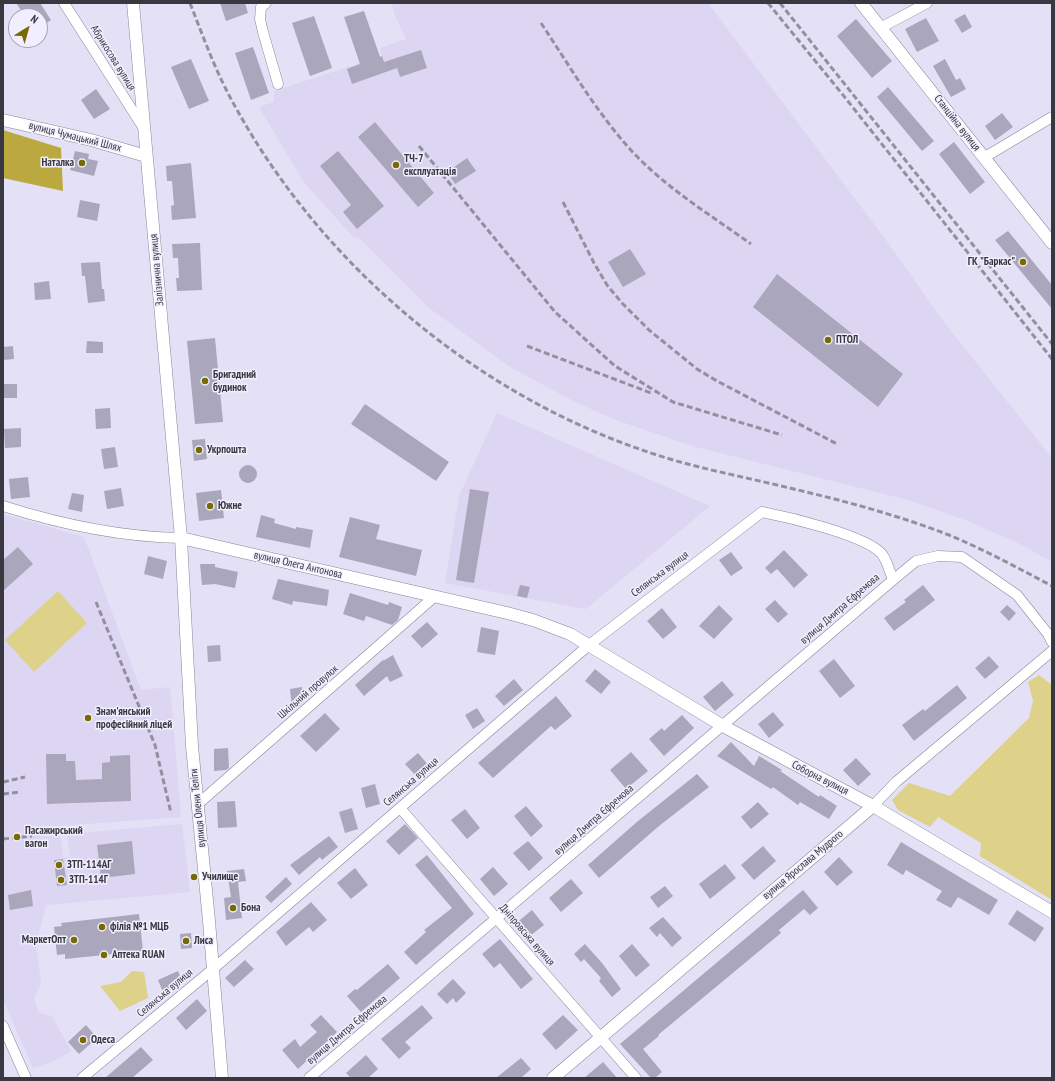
<!DOCTYPE html>
<html>
<head>
<meta charset="utf-8">
<style>
  body { margin:0 }
  #map { position:relative; width:1055px; height:1081px; overflow:hidden; background:#e4e0f5; font-family:"PT Sans Narrow",sans-serif }
  canvas { display:block }
  .frame { position:absolute; inset:0; border:4px solid #39373f; pointer-events:none }
  .north { position:absolute; left:8px; top:8px; width:40px; height:40px; box-sizing:border-box; background:#f1eeff; border:1px solid #a7a5b2; border-radius:50%; rotate:37deg; font-size:11px; font-weight:700; line-height:16px; text-align:center; color:#39373f }
  .north::after { content:''; display:block; margin:auto; width:14px; height:18px; background:#786900; clip-path:polygon(50% 0,100% 100%,50% 72%,0 100%) }
</style>
</head>
<body>
<div id="map">
<canvas width="1055" height="1081"></canvas>
<div class="frame"></div>
<div class="north">N</div>
</div>
<script>
const ctx = document.querySelector('canvas').getContext('2d');
ctx.lineJoin = 'round';
function paint(path, color) { ctx.fillStyle = color; ctx.fill(path, 'evenodd'); }
function trace(path, color, width, dash) { ctx.strokeStyle = color; ctx.lineWidth = width; ctx.lineCap = dash ? 'butt' : 'round'; ctx.setLineDash(dash || []); ctx.stroke(path); }
function drawText(font, color, halo, rows, align = 'center') {
  ctx.font = font + ' "PT Sans Narrow",sans-serif'; ctx.lineWidth = 3; ctx.setLineDash([]); ctx.textBaseline = 'middle'; ctx.strokeStyle = halo; ctx.fillStyle = color; for (const [text, x, y, turn = 0] of rows) {
    ctx.save(); ctx.translate(x, y); ctx.rotate((+turn || 0) * Math.PI / 180); ctx.textAlign = isNaN(turn) ? turn : align; if (halo) ctx.strokeText(text, 0, 0); ctx.fillText(text, 0, 0); ctx.restore();
  }
}
paint(new Path2D(`
  M392,3H708L886,240L943,321L1052,458V562L1020,544L968,521L908,500L692,446L616,420L577,403L510,367L429,308L359,238L353,237L303,181L259,107L274,102V91L382,56L380,48L406,39L394,13Z
  M497,413L710,506L586,609L445,583L459,496Z
  M3,514L84,537L141,690L170,687L181,817L59,826L63,857H70L67,834L182,824L190,892L46,905L36,944L41,983L34,999L39,1013L52,1016L71,1051L54,1061L33,1068L3,1000Z`), '#dcd6f3');
paint(new Path2D(`
  M58,591L87,623L34,672L5,640Z
  M1039,675L1052,685V900L980,856L981,843L938,817L930,827L898,810L892,800L909,783L950,796L1029,718L1033,701L1028,682Z
  M132,971L144,972L148,998L120,1011L100,986L121,982Z`), '#ded18a');
paint(new Path2D(`
  M3,130L61,148L63,191L3,178Z`), '#bba83f');
paint(new Path2D(`
  M16,3H40L51,20L40,28V16H25Z
  M220,3H245L248,13L226,21Z
  M364,11L380,57L382,56L384,62L421,50L427,68L400,77L397,68L352,84L347,69L360,64L344,17Z
  M965,14L972,27L962,33L954,20Z
  M314,16L332,68L310,76L292,23Z
  M926,18L939,41L917,52L905,29Z
  M856,19L892,61L872,78L837,36Z
  M253,47L269,93L251,100L235,53Z
  M191,59L209,101L189,109L171,67Z
  M945,59L956,80L960,78L966,89L951,97L933,66Z
  M888,87L934,141L922,151L877,97Z
  M96,89L110,109L94,119L81,100Z
  M1002,113L1013,127L995,140L985,126Z
  M375,122L434,193L418,207L358,137Z
  M954,142L985,182L970,194L939,154Z
  M75,151L89,154L88,159L98,161L94,176L70,170Z
  M338,151L384,206L357,229L343,212L351,205L320,166Z
  M467,158L476,171L455,184L447,172Z
  M191,163L196,218L172,220L171,206L174,205L172,181H167L166,166Z
  M80,200L100,204L97,221L77,217Z
  M1008,231L1052,285V309L995,240Z
  M200,243L202,290L177,291L176,278H179L178,258H173L172,244Z
  M630,249L646,274L623,287L608,262Z
  M100,262L102,289H104L105,301L88,303L85,276H82L81,263Z
  M777,274L903,374L878,407L753,307Z
  M49,281L51,299L35,300L34,283Z
  M215,338L223,422L195,424L187,341Z
  M87,341L103,342V353H86Z
  M13,346L14,359L3,360V347Z
  M3,384H17V398H3Z
  M365,404L449,462L436,481L351,424Z
  M110,408L111,428L96,429L95,409Z
  M21,428V447L5,448L4,429Z
  M205,439L207,459L194,461L192,440Z
  M115,447L118,467L104,469L101,449Z
  M239 474a9 9 0 1 1 18 0a9 9 0 1 1-18 0Z
  M28,477L30,497L11,499L9,479Z
  M121,488L124,506L107,509L104,491Z
  M470,489L489,492L474,583L456,580Z
  M221,490L224,518L199,521L196,493Z
  M72,493L84,495L82,512L68,509Z
  M261,515L275,519L274,523L296,529V527L313,530L310,548L256,537Z
  M350,517L380,525L376,539L422,550L416,576L339,557Z
  M18,547L33,564L3,591V560Z
  M784,550L808,575L794,588L777,569L771,574L765,568Z
  M731,552L743,568L731,576L719,560Z
  M148,556L167,561L163,579L144,574Z
  M200,564H215V567L238,572L235,588L215,584L202,585Z
  M278,579L329,590L327,606L293,601L292,605L272,599Z
  M520,585L530,587L527,598L517,596Z
  M923,585L935,600L894,631L884,618L906,602L904,600Z
  M350,593L388,605L389,602L402,607L398,620L392,625L366,616L364,621L343,614Z
  M775,600L788,614L778,623L765,609Z
  M719,605L733,619L714,639L699,626Z
  M1007,605L1016,613L1009,621L1000,612Z
  M662,608L677,627L663,639L647,621Z
  M427,622L438,634L422,648L411,636Z
  M481,627L499,631L495,655L477,652Z
  M220,645L221,661L208,662L207,646Z
  M393,655L403,676L390,682L387,676L364,696L355,685L384,659L383,661Z
  M989,656L999,667L985,679L975,668Z
  M834,659L855,686L840,698L819,671Z
  M595,669L611,682L601,694L585,681Z
  M514,679L523,690L504,706L495,696Z
  M722,681L734,695L715,711L703,697Z
  M957,685L967,698L914,741L902,725L923,709L925,711Z
  M302,687L304,702L297,708L292,709L290,689Z
  M556,696L572,716L555,730L551,726L493,778L478,763Z
  M477,708L485,721L473,729L465,715Z
  M773,712L784,725L769,738L758,724Z
  M325,713L340,729L316,752L300,736Z
  M682,715L694,728L664,756L649,739L662,728L664,731Z
  M731,742L754,766L759,756L782,770L780,771L819,797L820,795L837,806L829,819L800,802L798,805L773,787L771,789L717,756Z
  M228,748L229,768L226,770L214,771V749Z
  M631,752L648,771L626,789L610,770Z
  M418,753L429,766L417,777L405,764Z
  M46,754H66V761H75L76,780L102,779V763L110,762V756L130,755L131,801L47,804Z
  M856,758L871,774L858,786L843,770Z
  M697,774L709,787L659,826L599,878L588,865L638,821Z
  M375,784L380,804L366,808L361,788Z
  M235,801L237,827L218,828L217,802Z
  M758,802L769,814L751,829L741,817Z
  M526,806L543,826L531,837L514,816Z
  M352,808L358,829L345,833L339,812Z
  M465,809L480,828L467,839L451,820Z
  M405,824L418,838L399,855L386,841Z
  M329,836L338,847L322,860L320,857L299,875L290,865Z
  M132,841L135,874L101,878L97,845Z
  M528,841L543,858L529,871L513,853Z
  M901,842L998,900L989,915L958,897L951,908L936,900L942,891L906,870L903,875L887,865Z
  M763,846L776,861L754,880L741,865Z
  M427,855L474,914L416,965L404,952L426,932L424,930L452,908L415,865Z
  M839,857L853,872L837,886L824,872Z
  M63,859L67,885L57,886L54,860Z
  M725,864L736,878L710,899L699,884Z
  M493,867L508,884L494,896L480,879Z
  M355,868L368,885L351,899L337,883Z
  M244,869L246,881L238,882L242,918L226,920L224,898L231,897L227,871Z
  M286,877L292,884L271,903L265,897Z
  M571,879L583,893L561,912L549,898Z
  M665,886L673,896L658,908L650,897Z
  M31,890L33,906L10,910L8,895Z
  M803,890L818,908L810,915L804,909L779,930L781,933L658,1035L659,1036L643,1049L662,1072L655,1078H651L620,1044Z
  M311,902L327,920L313,932L309,927L286,946L276,932Z
  M532,910L544,925L526,939L514,925Z
  M1017,910L1044,928L1035,942L1008,924Z
  M139,914L143,951L65,959V954L57,955L54,927L62,926L61,923Z
  M663,917L682,938L672,947L660,933L657,937L649,928Z
  M191,933L192,948L181,949L180,934Z
  M500,939L533,979L521,989L500,963L494,968L482,954Z
  M585,944L602,963L621,989L612,997L599,981L601,978L584,959L581,962L574,954Z
  M632,944L650,965L636,977L619,956Z
  M245,960L254,969L234,987L225,978Z
  M388,964L400,978L361,1012L347,996L355,989L357,990Z
  M178,971L183,983L163,992L158,980Z
  M453,979L466,993L456,1003L453,998L447,1004L437,994Z
  M197,999L207,1011L186,1030L176,1018Z
  M422,1005L433,1018L405,1042L411,1048L399,1059L381,1039Z
  M321,1015L337,1032L298,1069L282,1050L295,1039L300,1047L317,1032L310,1025Z
  M563,1015L578,1030L556,1050L542,1034Z
  M86,1025L97,1038L79,1054L68,1042Z
  M141,1047L153,1060L132,1078H105Z
  M366,1055L378,1069L368,1078H351L346,1073Z
  M521,1058L531,1069L521,1078H496Z
  M603,1062L617,1078H584Z`), '#aaa6bb');
const minor = new Path2D(`
  M64,3L143,127
  M266,3L261,7L260,19L263,32L278,84
  M882,27L927,3
  M985,157L1052,117
  M3,506C60,524 120,537 181,538
  M198,804L434,597
  M873,806L896,782L1052,651
  M400,808L636,1078
  M3,1026L26,1078
  M82,1078L213,969L589,645L762,512C788,517 865,535 882,554C887,561 890,572 893,580L916,561L938,556L962,557L1017,595L1048,634L1052,642
  M309,1078L893,580`);
const tertiary = new Path2D(`
  M133,3L181,538L192,746L209,921L222,1078
  M861,3L1052,243
  M3,120L91,140L146,156
  M181,538L507,613L533,620L570,634L723,726L873,806L1052,912
  M553,1078L873,806`);
trace(minor, '#898598', 11);
trace(tertiary, '#898598', 13);
trace(minor, '#fff', 10);
trace(tertiary, '#fff', 12);
trace(new Path2D(`
  M190,3C204,39 217,75 236,108C323,266 477,395 648,452C691,467 736,475 781,486C837,499 895,514 949,535C985,550 1018,568 1052,586
  M768,3L843,95L1052,359
  M780,3L1052,344
  M541,23C569,65 595,110 629,148C663,186 709,214 751,244
  M419,146L555,312L615,366L673,402L782,435
  M563,202L594,263L607,285L622,303L649,330L697,369L717,381L837,444
  M527,346L651,393
  M96,602L155,745L171,813
  M3,782L25,777
  M3,794L21,792
  M3,839L32,836`), '#93909e', 3, [6, 3]);
for (const [x, y, r, color] of [
  [82,163,4,"#786900"],
  [396,165,4,"#786900"],
  [1023,262,4,"#786900"],
  [828,340,4,"#786900"],
  [205,381,4,"#786900"],
  [199,450,4,"#786900"],
  [210,506,4,"#786900"],
  [88,718,4,"#786900"],
  [17,837,4,"#786900"],
  [59,865,4,"#786900"],
  [194,877,4,"#786900"],
  [61,880,4,"#786900"],
  [233,908,4,"#786900"],
  [102,927,4,"#786900"],
  [74,940,4,"#786900"],
  [186,941,4,"#786900"],
  [104,955,4,"#786900"],
  [83,1040,4,"#786900"]
]) { const dot = new Path2D(); dot.arc(x, y, r, 0, 2 * Math.PI); ctx.fillStyle = color; ctx.fill(dot); trace(dot, '#f1eeff', 1.5); }
drawText('11px', '#39373f', '#f1eeff', [
  ["Абрикосова вулиця",113,58,58],
  ["Станційна вулиця",957,123,52],
  ["вулиця Чумацький Шлях",75,137,14],
  ["Залізнична вулиця",157,270,-95],
  ["вулиця Олега Антонова",298,565,13],
  ["Селянська вулиця",660,574,-37],
  ["вулиця Дмитра Єфремова",840,609,-41],
  ["Шкільний провулок",308,692,-41],
  ["Соборна вулиця",820,778,27],
  ["Селянська вулиця",411,782,-41],
  ["вулиця Олени Теліги",198,808,-96],
  ["вулиця Дмитра Єфремова",594,820,-41],
  ["вулиця Ярослава Мудрого",803,865,-40],
  ["Дніпровська вулиця",527,935,49],
  ["Селянська вулиця",165,993,-40],
  ["вулиця Дмитра Єфремова",347,1030,-40]
]);
drawText('bold 11px', '#39373f', '#f1eeff', [
  ["ТЧ-7",404,159],
  ["експлуатація",404,172],
  ["Наталка",74,163,"right"],
  ["ГК \"Баркас\"",1015,262,"right"],
  ["ПТОЛ",836,340],
  ["Бригадний",213,375],
  ["будинок",213,388],
  ["Укрпошта",207,450],
  ["Южне",218,506],
  ["Знам'янський",96,712],
  ["професійний ліцей",96,725],
  ["Пасажирський",25,831],
  ["вагон",25,844],
  ["ЗТП-114АГ",67,865],
  ["Училище",202,877],
  ["ЗТП-114Г",69,880],
  ["Бона",241,908],
  ["філія №1 МЦБ",110,927],
  ["МаркетОпт",66,940,"right"],
  ["Лиса",194,941],
  ["Аптека RUAN",112,955],
  ["Одеса",91,1040]
], 'left');
</script>
</body>
</html>
